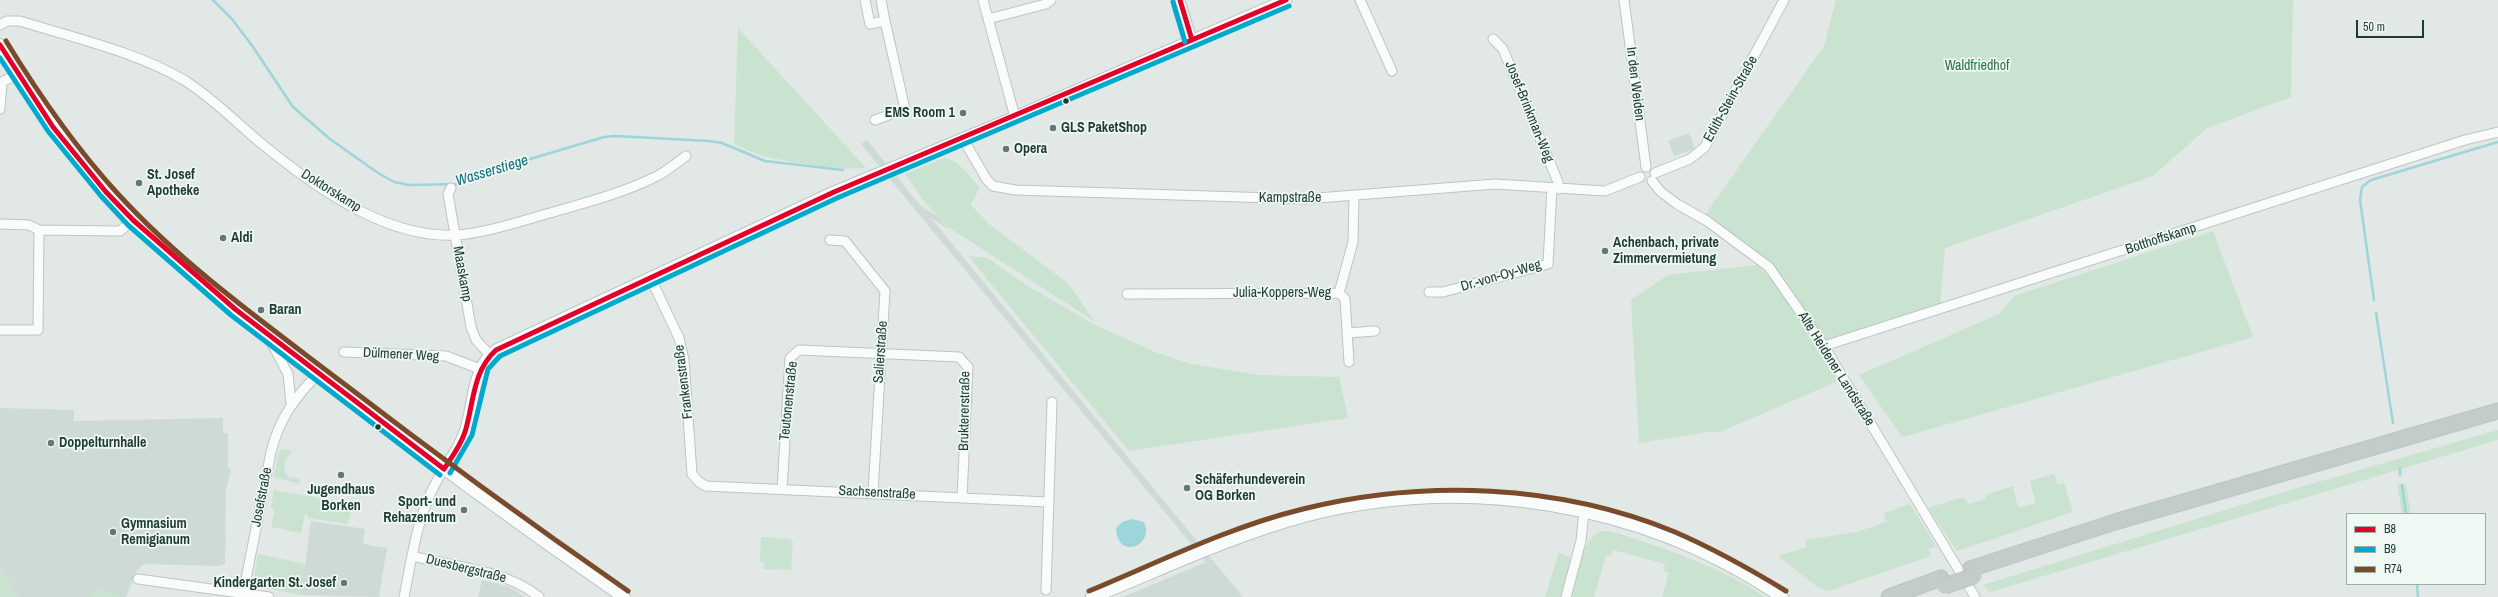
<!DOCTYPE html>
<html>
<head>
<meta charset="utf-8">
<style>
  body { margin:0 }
  #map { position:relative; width:2498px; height:597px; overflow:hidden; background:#e1e8e5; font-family:"Archivo Narrow",sans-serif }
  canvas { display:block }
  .legend { position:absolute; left:2346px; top:513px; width:140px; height:72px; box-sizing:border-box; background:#eff8f3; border:1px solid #9bada6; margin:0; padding:5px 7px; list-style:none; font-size:12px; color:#1e3c33 }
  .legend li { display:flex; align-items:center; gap:8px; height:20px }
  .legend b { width:20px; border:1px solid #9bada6 }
  .scale { position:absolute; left:2356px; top:20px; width:68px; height:18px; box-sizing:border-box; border:2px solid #1e3c33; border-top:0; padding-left:5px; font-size:12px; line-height:14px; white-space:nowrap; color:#1e3c33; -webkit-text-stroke:3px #eff8f3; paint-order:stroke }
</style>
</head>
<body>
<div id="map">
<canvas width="2498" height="597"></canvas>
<ul class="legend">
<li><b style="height:5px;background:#e4002b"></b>B8</li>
<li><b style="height:5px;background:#00a9ce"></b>B9</li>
<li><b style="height:5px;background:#7a4b2a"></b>R74</li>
</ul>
<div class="scale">50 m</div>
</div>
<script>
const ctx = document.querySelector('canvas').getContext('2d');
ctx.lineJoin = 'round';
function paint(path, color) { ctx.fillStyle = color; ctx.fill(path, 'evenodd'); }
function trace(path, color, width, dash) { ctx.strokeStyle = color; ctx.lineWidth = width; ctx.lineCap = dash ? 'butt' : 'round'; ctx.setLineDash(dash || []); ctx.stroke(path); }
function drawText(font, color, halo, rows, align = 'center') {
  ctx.font = font + ' "Archivo Narrow",sans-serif'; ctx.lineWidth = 3.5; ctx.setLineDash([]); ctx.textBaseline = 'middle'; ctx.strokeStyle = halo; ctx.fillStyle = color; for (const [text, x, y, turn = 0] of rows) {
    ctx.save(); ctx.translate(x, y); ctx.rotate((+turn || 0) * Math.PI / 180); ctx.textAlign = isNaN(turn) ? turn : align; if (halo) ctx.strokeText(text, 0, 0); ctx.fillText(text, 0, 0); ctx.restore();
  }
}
paint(new Path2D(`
  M1689,133L1695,149L1674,156L1668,141Z
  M867,140L920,205L940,218L948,229L930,217L1243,597H1123L1206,562L861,144Z
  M0,408L74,410V421L223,418V433H228V468L231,469L226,490L225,564L218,566L144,564L137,570L126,597H19L10,589V581L0,568Z
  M311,521L365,529L363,544L387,548L379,597L301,595Z
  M482,580L507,586L525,597H478Z`), '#cedad5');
paint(new Path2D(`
  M1836,0H2293L2291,97L2207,128L2153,176L1945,248L1940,305L1824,342L1772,262L1705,215L1824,46Z
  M738,28L866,168C845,171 777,161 757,154C749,151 742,147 734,144Z
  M944,158C959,159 970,178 980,187L971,205L989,224L1069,284L1094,321L948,227L924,201L905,174Z
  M2213,231L2253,337L1902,437L1859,375L1999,314L2014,296Z
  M968,256L988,258L1026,285L1093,324L1155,352L1191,364L1258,375L1339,377L1348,418L1129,451Z
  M1757,265L1773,280L1838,381L1720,432H1708L1639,443L1631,300L1668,275Z
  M2498,430V440L1990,592L1983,585L2280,493Z
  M280,449L293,451C284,460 281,465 288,477L300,479V484L273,477Z
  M2054,474L2058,485L2064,483L2073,512L1957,551L1928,508L1963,497L1969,504L1986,499L1985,495L2013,486L2018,508L2036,503L2030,481Z
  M2397,483L2406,485L2411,514H2402Z
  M274,490L352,504L348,524L308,518V515L305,514L301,533L271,527L275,509L271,508Z
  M1910,504L1936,546L1929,549L1931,556L1829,591L1816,586L1778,556L1806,547L1805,540L1857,532L1886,522L1884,513Z
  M1603,531C1617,531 1631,538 1644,542C1687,556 1728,572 1765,597H1662L1669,572L1664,571L1665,564L1613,550L1611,556L1606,555L1594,597H1572C1577,579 1582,534 1603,531Z
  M761,537L790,539L793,542L791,570L763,569L764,562H760Z
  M1559,553L1571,558L1561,597H1545Z
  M258,554L305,564L301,595L253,586Z
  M0,568L11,582L10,589L19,597H0Z
  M96,585L121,597H90Z`), '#c9e3d0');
paint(new Path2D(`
  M1132,519L1144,522C1155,546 1117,561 1116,528L1122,522Z`), '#9dd5da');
trace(new Path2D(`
  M213,0L232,19L253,47L293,107L330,139L378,173L394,182L409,185L458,184L510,165L604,137L616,136L709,141L722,143L765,161L843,170
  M2374,300L2360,200L2362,187L2371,180L2498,142
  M2376,313L2393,423
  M2400,468V475
  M2402,485L2406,514
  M2417,584L2418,597`), '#9dd5da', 2.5);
const minor = new Path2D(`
  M865,0L870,24L885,21L881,0
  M983,0L1015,117
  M1180,0L1192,40
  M1360,0L1392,71
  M1624,0L1646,167
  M988,19L1046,4L1051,0
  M0,25L7,21H20C74,38 134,51 184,80C216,100 238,125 267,148C320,191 395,244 467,234C492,231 518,222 543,215C580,204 621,194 655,177C666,172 676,163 686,156
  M1493,39L1503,49L1558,182V189
  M0,109L2,82L17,74
  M875,120L905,109L885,21
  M963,139L987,180L993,186L1015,190L1305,199L1495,184L1605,191L1640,177
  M1655,173L1690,159L1705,147L1784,0
  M1652,181L1661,192L1677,204L1707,221L1769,267L1824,346L1975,597
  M451,188L448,194L471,327L476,340L489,354
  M0,224L29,225L39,230L120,231L133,220
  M830,240L845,241L885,291L873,492
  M650,277L679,338L684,360L692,474L699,482L706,486L1048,502
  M1429,292H1443L1548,264L1552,188
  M1339,293L1345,299L1349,362
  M1127,294L1339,293L1353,242L1354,197
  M0,330H38L39,230
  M1347,333L1375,331
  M268,336L288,374L291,403
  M1824,346L2465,140L2498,132
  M344,352L446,356L480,369
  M782,489L790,358L799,350L959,357L968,367L962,498
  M412,556C454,567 505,569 539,597
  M138,579L269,597
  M1046,590L1052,402
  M243,594L271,452C279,419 295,397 319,373
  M404,597C413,552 418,508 444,469
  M1566,597L1581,541L1584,511`);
const tertiary = new Path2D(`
  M444,469C453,457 460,446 465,432C474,406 472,366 496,350L834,192L1015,117L1286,0`);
const secondary = new Path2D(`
  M0,45C38,108 80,167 132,219C190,277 257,325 321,375C420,452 521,526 624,597
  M1092,597C1162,569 1231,536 1304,516C1465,474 1643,502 1782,597`);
const trunk = new Path2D(`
  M1970,569L2118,521L2498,411
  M1889,597L1941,578`);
trace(minor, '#bec5c2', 11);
trace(tertiary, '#bec5c2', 13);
trace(secondary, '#bac4c0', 14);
trace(trunk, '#bbc5c1', 17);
trace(minor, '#fafcfb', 9);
trace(tertiary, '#fafcfb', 11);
trace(secondary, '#fafcfb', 12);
trace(trunk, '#c2ccc9', 15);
const trunkBridge = new Path2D(`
  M1945,586L1974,576`);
trace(trunkBridge, '#bbc5c1', 17, []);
trace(trunkBridge, '#c2ccc9', 15);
trace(new Path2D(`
  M1180,0L1192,40
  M0,45L53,127L106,192L133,220L235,309L444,469
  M444,469C452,457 461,445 465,432C474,403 472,372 496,350L834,192L1286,0`), '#e4002b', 5);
trace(new Path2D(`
  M1173,2L1185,42
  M0,58L48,131L101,196L128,225L231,315L440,475
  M450,473L472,435L488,369L500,356L837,198L1289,6`), '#00a9ce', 5);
trace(new Path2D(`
  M6,41C39,95 75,147 118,194C183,265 263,322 339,380C434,453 530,523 628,591
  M1089,591C1159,562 1229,527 1303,509C1424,479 1559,484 1675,532C1714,549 1750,569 1786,591`), '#7a4b2a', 5);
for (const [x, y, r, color] of [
  [1066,101,3.5,"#1e3c33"],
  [963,113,4,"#627871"],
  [1053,128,4,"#627871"],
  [1006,149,4,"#627871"],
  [139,183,4,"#627871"],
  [223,238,4,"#627871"],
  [1605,251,4,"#627871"],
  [261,310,4,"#627871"],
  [378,427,3.5,"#1e3c33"],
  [51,443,4,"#627871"],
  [341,475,4,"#627871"],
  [1187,488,4,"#627871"],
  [464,510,4,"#627871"],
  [113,532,4,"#627871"],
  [344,583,4,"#627871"]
]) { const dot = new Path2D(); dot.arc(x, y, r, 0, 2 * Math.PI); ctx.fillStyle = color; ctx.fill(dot); trace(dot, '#eff8f3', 1.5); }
drawText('14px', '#257640', '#eff8f3', [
  ["Waldfriedhof",1977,66]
]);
drawText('14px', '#1e3c33', '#eff8f3', [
  ["In den Weiden",1635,84,83],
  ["Edith-Stein-Straße",1731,99,-61],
  ["Josef-Brinkman-Weg",1529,112,68],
  ["Doktorskamp",331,191,32],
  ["Kampstraße",1290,198],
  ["Botthoffskamp",2161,239,-18],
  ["Maaskamp",462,274,80],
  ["Dr.-von-Oy-Weg",1501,276,-16],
  ["Julia-Koppers-Weg",1282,293],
  ["Salierstraße",881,352,-86],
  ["Dülmener Weg",401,355,3],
  ["Alte Heidener Landstraße",1836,369,58],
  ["Frankenstraße",684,382,-97],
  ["Teutonenstraße",789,401,-84],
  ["Bruktererstraße",965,411,-89],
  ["Sachsenstraße",877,493,3],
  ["Josefstraße",262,497,-79],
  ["Duesbergstraße",466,569,14]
]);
drawText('bold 14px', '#1e3c33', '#eff8f3', [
  ["EMS Room 1",955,113,"right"],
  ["GLS PaketShop",1061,128],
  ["Opera",1014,149],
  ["St. Josef",147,175],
  ["Apotheke",147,191],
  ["Aldi",231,238],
  ["Achenbach, private",1613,243],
  ["Zimmervermietung",1613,259],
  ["Baran",269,310],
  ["Doppelturnhalle",59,443],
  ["Schäferhundeverein",1195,480],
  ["OG Borken",1195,496],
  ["Jugendhaus",341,490,"center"],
  ["Borken",341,506,"center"],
  ["Sport- und",456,502,"right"],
  ["Rehazentrum",456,518,"right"],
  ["Gymnasium",121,524],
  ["Remigianum",121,540],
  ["Kindergarten St. Josef",336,583,"right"]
], 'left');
drawText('italic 15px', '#13717d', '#eff8f3', [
  ["Wasserstiege",492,171,-17]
]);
</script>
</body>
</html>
